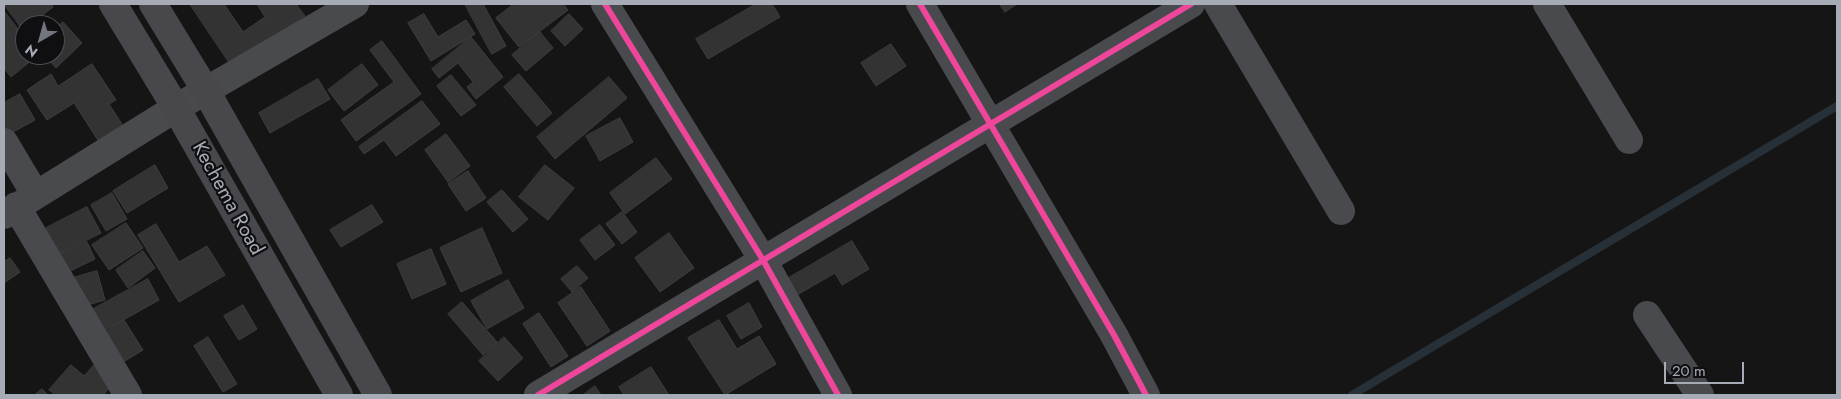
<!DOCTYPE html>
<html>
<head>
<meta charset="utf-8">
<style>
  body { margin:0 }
  #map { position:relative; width:1841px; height:399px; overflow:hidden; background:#151515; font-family:Jost,sans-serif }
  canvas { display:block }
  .frame { position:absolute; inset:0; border:5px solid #a6abb6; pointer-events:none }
  .north { position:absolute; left:15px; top:15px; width:50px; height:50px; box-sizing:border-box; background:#0f0f11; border:1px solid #4b4d53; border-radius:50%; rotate:218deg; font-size:14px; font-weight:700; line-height:20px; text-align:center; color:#a6abb6 }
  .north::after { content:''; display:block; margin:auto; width:18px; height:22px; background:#73767e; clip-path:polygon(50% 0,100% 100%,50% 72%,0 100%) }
  .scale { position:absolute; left:1664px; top:362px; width:80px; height:22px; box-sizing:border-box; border:2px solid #a6abb6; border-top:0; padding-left:6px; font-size:15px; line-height:18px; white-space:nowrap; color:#a6abb6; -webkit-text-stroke:4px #0f0f11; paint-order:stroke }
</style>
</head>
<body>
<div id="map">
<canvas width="1841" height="399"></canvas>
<div class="frame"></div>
<div class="north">N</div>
<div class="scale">20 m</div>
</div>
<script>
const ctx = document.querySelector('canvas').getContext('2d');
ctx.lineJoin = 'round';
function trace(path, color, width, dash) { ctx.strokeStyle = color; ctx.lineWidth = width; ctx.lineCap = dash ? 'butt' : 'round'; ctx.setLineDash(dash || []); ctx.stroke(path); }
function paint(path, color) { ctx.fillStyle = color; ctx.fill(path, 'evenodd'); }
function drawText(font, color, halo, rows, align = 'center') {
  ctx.font = font + ' Jost,sans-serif'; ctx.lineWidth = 4.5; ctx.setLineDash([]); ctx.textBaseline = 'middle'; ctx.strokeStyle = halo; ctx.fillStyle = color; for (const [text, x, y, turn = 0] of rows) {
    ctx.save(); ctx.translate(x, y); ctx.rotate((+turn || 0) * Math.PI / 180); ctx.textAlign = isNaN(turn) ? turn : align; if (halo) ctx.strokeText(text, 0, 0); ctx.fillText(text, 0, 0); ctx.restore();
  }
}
trace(new Path2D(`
  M1352,395L1837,106`), '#283037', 8);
const building = new Path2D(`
  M4,4H51L53,7L29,25H25L23,30Z
  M190,4H224L243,32L265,17L257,4H296L305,16L231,65Z
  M465,4H483L506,46L492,54Z
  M514,4H563L568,10L519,47L496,18Z
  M756,4H772L780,17L708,59L696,39Z
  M1000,4H1017L1005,12Z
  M4,11L25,38V55H38L11,77L4,68Z
  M424,14L438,37L466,20L475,34L431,61L408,23Z
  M569,14L583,29L565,46L551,31Z
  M63,22L82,43L56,68L45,55H55V29Z
  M540,32L553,48L526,71L512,55Z
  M471,37L503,77L476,99L467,87L473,82L458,63L439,78L432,69Z
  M382,41L421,94L356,141L341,120L394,82L370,50Z
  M891,44L906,66L876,86L861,63Z
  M92,64L116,100L109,104L127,132L103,148L74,103L47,120L27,90L51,74L58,86Z
  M362,64L378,85L344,111L328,90Z
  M519,74L552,113L537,126L504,87Z
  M451,75L476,105L461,116L437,86Z
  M609,77L627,98L555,159L537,137Z
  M318,79L330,99L270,133L259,113Z
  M20,94L35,120L4,137V103Z
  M422,101L440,124L396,156L384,140L364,154L359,147Z
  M620,118L633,142L600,161L586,136Z
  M446,134L470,166L448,182L425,150Z
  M656,158L672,179L625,214L610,193Z
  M155,165L168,188L127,213L113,191Z
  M545,165L574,188L548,220L519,197Z
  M468,171L486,198L466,211L448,184Z
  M502,190L528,219L513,232L487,202Z
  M112,193L127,219L106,231L91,205Z
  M372,205L383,222L341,247L330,230Z
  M87,207L101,233L59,254L46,228Z
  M622,212L637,232L622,244L606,224Z
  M126,223L143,248L109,270L92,245Z
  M156,224L179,262L207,246L225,275L179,302L138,235Z
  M600,225L615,245L595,260L580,240Z
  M482,228L502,273L461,292L440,248Z
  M669,233L694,268L660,292L635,258Z
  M852,241L869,269L842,285L835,273L797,295L787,279Z
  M87,242L95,259L62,275L53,258Z
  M431,249L446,284L412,299L397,264Z
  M143,251L155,268L128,288L116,270Z
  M10,258L20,272L4,283V262Z
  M577,266L588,278L572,292L561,279Z
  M97,271L105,300L77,308L69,279Z
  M148,279L159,300L100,333L88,312Z
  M508,280L524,308L487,329L471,301Z
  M581,287L610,331L587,346L558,303Z
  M462,302L497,342L483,355L448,314Z
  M749,303L762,327L741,339L727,316Z
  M243,305L257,329L239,340L224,316Z
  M539,313L568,356L551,367L523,324Z
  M124,320L143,350L125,361L106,332Z
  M719,320L737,349L759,336L776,364L725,395L688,338Z
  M208,337L237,384L223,392L194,346Z
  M504,337L523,358L498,381L479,361Z
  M71,365L84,376L94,365L114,383L103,395H56L49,390Z
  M651,367L669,395H624L619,387Z
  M595,386L601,395H583Z
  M42,389L48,395H35Z`);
paint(building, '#333334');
trace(building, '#3d3e41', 1);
trace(new Path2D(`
  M605,4L763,260L838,395
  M920,4L1114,335L1146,395
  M1218,4L1341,211
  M1547,4L1629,140
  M4,142L35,194
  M16,206L128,395
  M4,215L176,108L355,4
  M1647,315L1700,395
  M538,395L1191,4`), '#494a4e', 28);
trace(new Path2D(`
  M113,4L176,108L339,395
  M153,4L206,91L378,395`), '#48484c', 28);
trace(new Path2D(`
  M605,4L763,260L838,395
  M920,4L1114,335L1146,395
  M538,395L1191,4`), '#ed469a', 6);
drawText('20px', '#a6abb6', '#0f0f11', [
  ["Kechema Road",227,199,61]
]);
</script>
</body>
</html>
